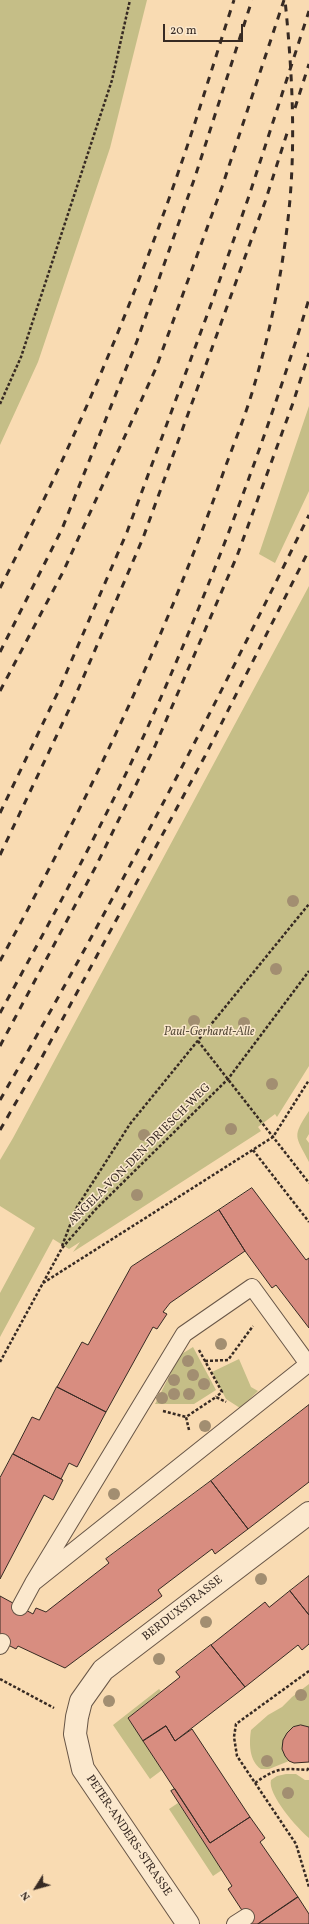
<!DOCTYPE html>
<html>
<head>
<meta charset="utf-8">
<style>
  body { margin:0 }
  #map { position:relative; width:309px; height:1924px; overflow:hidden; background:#f9dbb2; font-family:Vollkorn,serif }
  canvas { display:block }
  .north { position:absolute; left:16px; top:1868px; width:40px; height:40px; -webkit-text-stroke:3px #fbe8cd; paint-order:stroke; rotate:233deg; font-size:11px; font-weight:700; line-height:16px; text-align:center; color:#372a23 }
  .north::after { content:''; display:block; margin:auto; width:14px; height:18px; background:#372a23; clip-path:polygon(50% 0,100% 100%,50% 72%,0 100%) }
  .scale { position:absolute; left:163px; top:24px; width:80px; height:18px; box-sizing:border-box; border:2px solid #372a23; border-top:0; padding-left:5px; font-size:12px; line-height:14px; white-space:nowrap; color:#372a23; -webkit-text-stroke:3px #fbe8cd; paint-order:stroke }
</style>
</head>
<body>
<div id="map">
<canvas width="309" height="1924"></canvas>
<div class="north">N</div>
<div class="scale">20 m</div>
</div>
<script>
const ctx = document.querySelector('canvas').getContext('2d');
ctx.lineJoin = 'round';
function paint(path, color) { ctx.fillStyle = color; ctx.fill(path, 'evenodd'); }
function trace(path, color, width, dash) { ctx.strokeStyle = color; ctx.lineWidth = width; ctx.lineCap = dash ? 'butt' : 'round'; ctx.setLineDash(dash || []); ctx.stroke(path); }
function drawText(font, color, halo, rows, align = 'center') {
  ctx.font = font + ' Vollkorn,serif'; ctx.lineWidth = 3; ctx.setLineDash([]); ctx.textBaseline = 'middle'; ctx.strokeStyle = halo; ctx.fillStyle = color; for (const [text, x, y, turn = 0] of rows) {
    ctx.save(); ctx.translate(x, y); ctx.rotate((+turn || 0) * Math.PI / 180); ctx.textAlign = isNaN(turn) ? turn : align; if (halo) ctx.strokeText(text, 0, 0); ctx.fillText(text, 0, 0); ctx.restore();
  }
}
paint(new Path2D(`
  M0,0H147L110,148L38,362L0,445Z
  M309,406V491L275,563L259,554Z
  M309,586V1066L277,1117L275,1114L258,1127L261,1131L73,1252L80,1242L69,1249L53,1239L0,1337V1293L35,1228L0,1206V1160L13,1138Z
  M309,1111V1134L306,1139L309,1143V1162C295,1135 292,1137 309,1111Z
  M193,1347L216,1390L194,1404H155L180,1355Z
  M239,1359L251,1387L258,1391L240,1408L226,1399L212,1372Z
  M309,1684V1727C287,1719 276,1745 289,1761L269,1769H261C249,1761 249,1743 251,1730L268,1715L282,1707L292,1697Z
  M159,1689L161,1691L128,1718L162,1770L150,1779L113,1725Z
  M286,1774H296L305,1780H309V1838C298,1829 267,1794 271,1780L277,1776Z
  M178,1803L222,1870L213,1876L169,1809Z`), '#c5be87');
const building = new Path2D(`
  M252,1188L306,1260L309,1258V1328L276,1285L272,1288L245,1251L219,1210Z
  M219,1210L245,1251L170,1303L163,1312L167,1314L157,1329L153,1327L106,1412L57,1387L82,1342L88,1345L131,1267Z
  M57,1387L106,1412L77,1467L69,1463L61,1479L13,1454L32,1417L39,1420Z
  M309,1405V1482L248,1529L211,1481Z
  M13,1454L63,1480L53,1500L44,1495L0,1579V1478Z
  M211,1481L248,1529L215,1554L212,1549L158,1590L162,1596L65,1668L18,1646L16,1649L0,1641V1596L33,1614L36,1608L46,1612L109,1563L106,1559Z
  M309,1576V1615L290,1591Z
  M290,1591L309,1615V1644L302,1650L298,1645L245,1687L211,1645L265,1602L269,1607Z
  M211,1645L245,1687L175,1741L166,1726L143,1741L128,1718L180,1677L176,1672Z
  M301,1725L309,1727V1762L294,1763L289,1761L285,1756L282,1749L283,1740L287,1733L293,1727Z
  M166,1726L175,1741L192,1729L250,1817L210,1843L143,1741Z
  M175,1789L210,1843L250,1817L265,1838L260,1842L298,1897L258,1924H251L228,1889L232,1886L171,1791Z
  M298,1897L309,1914V1924H258Z`);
paint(building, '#d88d80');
trace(building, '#372a23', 1);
const service = new Path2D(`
  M20,1607L33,1583L184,1334L252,1287L308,1364L33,1583
  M0,1646L2,1642
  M235,1924L246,1917`);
const minor = new Path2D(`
  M188,1924L83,1769L75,1734L77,1717L81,1701L103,1670L309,1513`);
trace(service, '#685647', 18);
trace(minor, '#685647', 24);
trace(new Path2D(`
  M0,404L21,357L112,80L130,0
  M198,1041L309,1183
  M253,1150L309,1222
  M62,1246L77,1207L130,1124L309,904
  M43,1283L273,1137L309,1080
  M199,1350L222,1392L216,1397
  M205,1361L228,1360L253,1326
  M0,1362L62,1248L96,1209L228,1079L309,971
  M163,1411L186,1417
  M189,1430L186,1417L216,1397L226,1402
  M309,1671L236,1724L234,1737L237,1756L296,1844L309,1887
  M0,1679L54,1708
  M255,1783C276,1768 281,1768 307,1770L309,1768`), '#372a23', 2.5, [3, 2]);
trace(service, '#fbe8cd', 16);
trace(minor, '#fbe8cd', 22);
trace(new Path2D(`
  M295,108L309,64
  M0,588C69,454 129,315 178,173C198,116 215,58 234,0
  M0,652L62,529L137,341L195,177L252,0
  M0,691L63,572L156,368L222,187L284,0
  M0,813L58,692L127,532L213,299L249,196L309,11
  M0,855L74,699L143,538L265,202L289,127
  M0,961C84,807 161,648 220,482C231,450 245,418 254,386C271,329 283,269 289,210C296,140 292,69 285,0
  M0,1013C51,920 102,827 146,731C209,591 264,446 309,299
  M0,1046L95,868L155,746L237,556L293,403L309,353
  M0,1100C110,909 212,713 309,515
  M0,1130L41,1059L205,756L309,550`), '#372a23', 3, [7, 7]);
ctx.fillStyle = '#a28e71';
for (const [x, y] of [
  [293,901],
  [276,969],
  [194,1021],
  [244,1023],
  [272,1084],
  [231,1129],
  [144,1135],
  [137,1195],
  [221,1344],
  [188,1361],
  [193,1375],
  [174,1380],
  [204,1384],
  [174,1394],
  [189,1394],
  [162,1398],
  [205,1426],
  [114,1494],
  [261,1579],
  [206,1622],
  [159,1659],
  [301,1695],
  [109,1701],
  [267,1761],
  [288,1793]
]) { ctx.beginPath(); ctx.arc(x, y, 6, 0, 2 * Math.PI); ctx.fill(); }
drawText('italic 12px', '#5a4f3c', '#fbe8cd', [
  ["Paul-Gerhardt-Alle",209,1033]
]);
drawText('12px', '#372a23', '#fbe8cd', [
  ["ANGELA-VON-DEN-DRIESCH-WEG",140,1155,-45],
  ["BERDUXSTRASSE",183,1609,-38],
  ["PETER-ANDERS-STRASSE",128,1836,56]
]);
</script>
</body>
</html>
